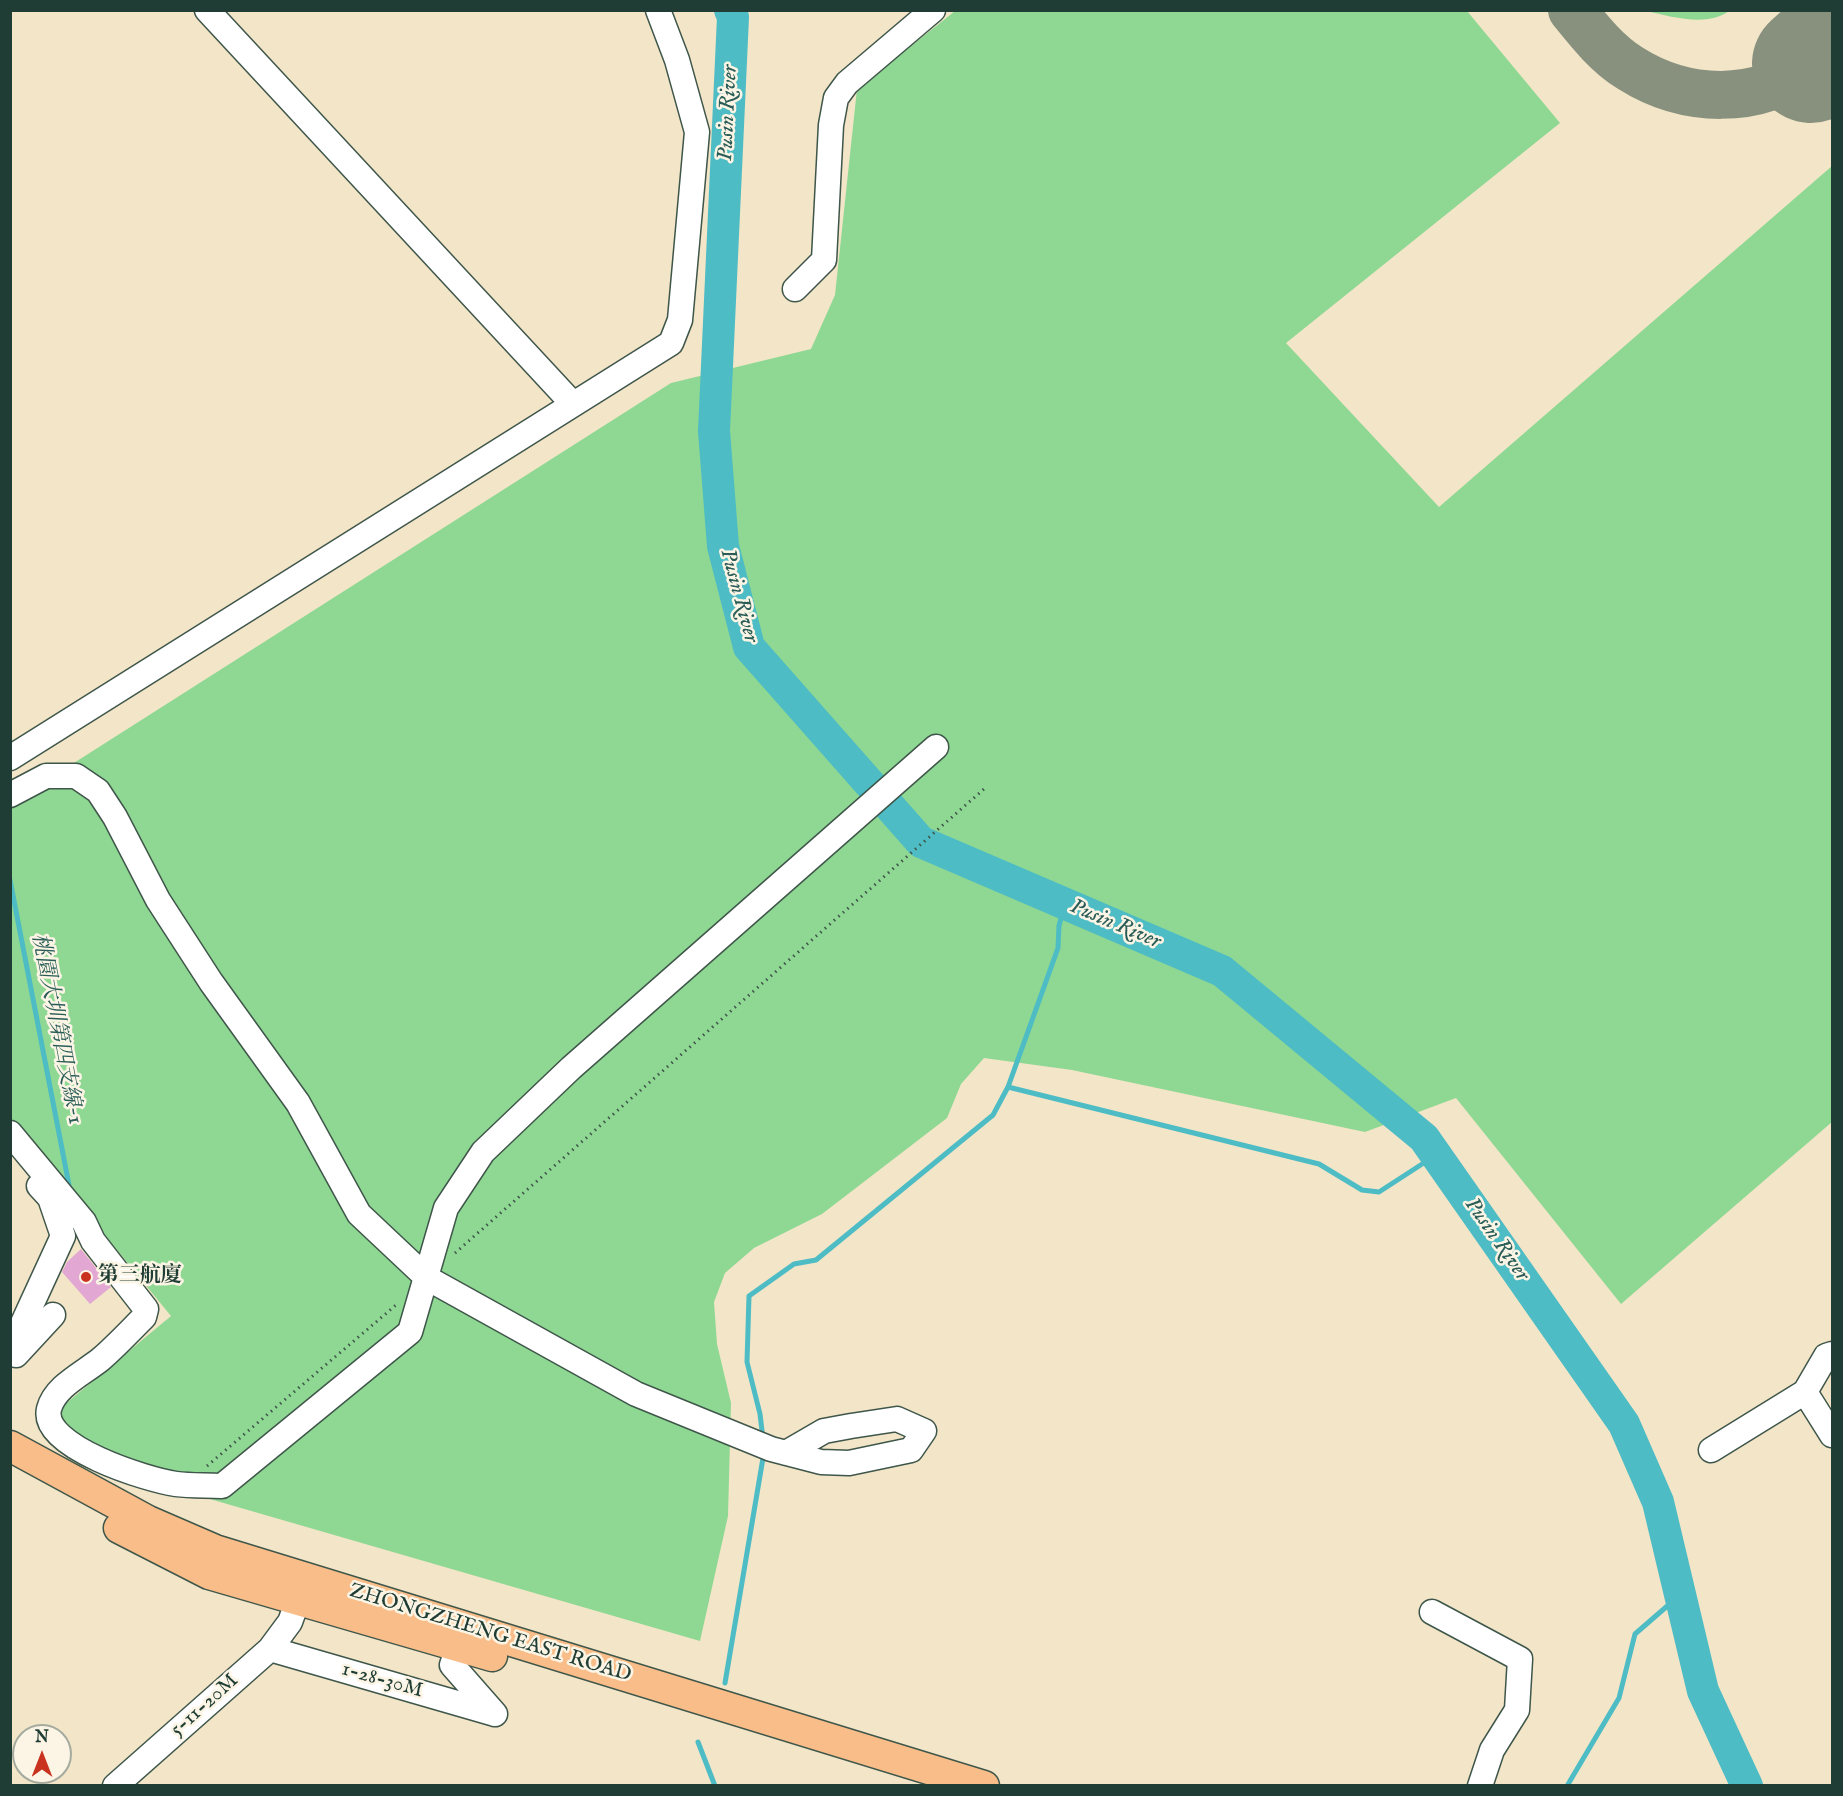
<!DOCTYPE html>
<html>
<head>
<meta charset="utf-8">
<style>
  body { margin:0 }
  #map { position:relative; width:1843px; height:1796px; overflow:hidden; background:#f2e5c8; font-family:"IM FELL English",serif }
  canvas { display:block }
  .frame { position:absolute; inset:0; border:12px solid #1f3d34; pointer-events:none }
  .north { position:absolute; left:12px; top:1724px; width:60px; height:60px; box-sizing:border-box; background:#fcf5e5; border:2px solid #a4ab9e; border-radius:50%; rotate:0deg; font-size:16px; font-weight:700; line-height:24px; text-align:center; color:#1f3d34 }
  .north::after { content:''; display:block; margin:auto; width:21px; height:27px; background:#c8321e; clip-path:polygon(50% 0,100% 100%,50% 72%,0 100%) }
</style>
</head>
<body>
<div id="map">
<canvas width="1843" height="1796"></canvas>
<div class="frame"></div>
<div class="north">N</div>
</div>
<script>
const ctx = document.querySelector('canvas').getContext('2d');
ctx.lineJoin = 'round';
function paint(path, color) { ctx.fillStyle = color; ctx.fill(path, 'evenodd'); }
function trace(path, color, width, dash) { ctx.strokeStyle = color; ctx.lineWidth = width; ctx.lineCap = dash ? 'butt' : 'round'; ctx.setLineDash(dash || []); ctx.stroke(path); }
function drawText(font, color, halo, rows, align = 'center') {
  ctx.font = font + ' "IM FELL English","Noto Serif TC",serif'; ctx.lineWidth = 5; ctx.setLineDash([]); ctx.textBaseline = 'middle'; ctx.strokeStyle = halo; ctx.fillStyle = color; for (const [text, x, y, turn = 0] of rows) {
    ctx.save(); ctx.translate(x, y); ctx.rotate((+turn || 0) * Math.PI / 180); ctx.textAlign = isNaN(turn) ? turn : align; if (halo) ctx.strokeText(text, 0, 0); ctx.fillText(text, 0, 0); ctx.restore();
  }
}
paint(new Path2D(`
  M955,11H1467L1560,123L1286,343L1439,507L1832,166V1122L1621,1304L1456,1098L1365,1132L1072,1070L984,1058L961,1084L947,1118L822,1214L754,1248L725,1273L714,1302L717,1344L731,1403L728,1516L700,1641L134,1477L46,1420L171,1316L11,1121V803L671,383L811,349L835,295L857,89Z
  M1647,11H1729C1708,27 1671,17 1647,11Z`), '#8fd893');
trace(new Path2D(`
  M10,880L69,1185
  M1008,1087L1319,1164L1362,1190L1379,1192L1436,1155
  M763,1439L760,1414L747,1362L749,1296L794,1264L816,1260L993,1115L1008,1087L1058,948L1059,926L1065,903
  M725,1683L763,1458
  M698,1742L715,1786
  M1567,1786L1619,1698L1635,1634L1680,1595`), '#4dbcc4', 5);
trace(new Path2D(`
  M730,10L733,17L714,431L723,546L749,647L921,842L1222,971L1424,1138L1624,1424L1658,1502L1703,1691L1747,1786`), '#4dbcc4', 32);
trace(new Path2D(`
  M1572,10C1589,31 1607,54 1630,68C1685,103 1758,106 1810,64C1819,57 1826,45 1832,36`), '#88917e', 48);
trace(new Path2D(`
  M1811,64L1832,45`), '#88917e', 118);
paint(new Path2D(`
  M81,1249L111,1287L90,1304L62,1272L67,1262Z`), '#e2a8d3');
const minor = new Path2D(`
  M207,10L572,403
  M795,289L824,260L831,125L836,98L847,83L933,10
  M10,758L671,343L680,320L697,132L677,60L658,10
  M10,795L46,776H76L98,791L115,817L158,900L211,982L298,1103L359,1214L427,1278L636,1394L771,1449L821,1462L849,1463L911,1450L924,1431L897,1419L851,1426L824,1431L786,1453
  M10,1133L84,1222L93,1241L146,1309L144,1317C130,1331 116,1346 101,1359C84,1373 55,1386 49,1409C40,1447 148,1480 176,1484C191,1486 207,1485 222,1486L410,1332L446,1208L483,1152L571,1068L936,747
  M10,1351L63,1236L50,1198L39,1186
  M16,1355L53,1315
  M1805,1392L1832,1435
  M1711,1450L1805,1392L1826,1356L1832,1354
  M1432,1612L1520,1659L1517,1710L1492,1750L1480,1786
  M464,1630L452,1665L495,1714
  M270,1649L495,1714
  M115,1786L270,1649L290,1622L298,1600`);
const major = new Path2D(`
  M10,1446L148,1521L215,1550L984,1786
  M119,1528L209,1574L492,1656`);
trace(minor, '#3f564a', 27);
trace(major, '#3f564a', 33);
trace(new Path2D(`
  M455,1253L984,789
  M207,1466L396,1305`), '#3f564a', 3, [1.5, 4.5]);
trace(minor, '#fff', 24);
trace(major, '#f8bd88', 30);
for (const [x, y, r, color] of [
  [86,1277,6,"#c8321e"]
]) { const dot = new Path2D(); dot.arc(x, y, r, 0, 2 * Math.PI); ctx.fillStyle = color; ctx.fill(dot); trace(dot, '#fcf5e5', 2); }
drawText('bold 21px', '#1f3d34', '#fcf5e5', [
  ["第三航廈",98,1277]
], 'left');
drawText('21px', '#1f3d34', '#fcf5e5', [
  ["ZHONGZHENG EAST ROAD",490,1634,17],
  ["1-28-30M",382,1681,16],
  ["5-11-20M",205,1706,-42]
]);
drawText('italic 22px', '#2a5d58', '#fcf5e5', [
  ["Pusin River",729,113,-87],
  ["Pusin River",738,596,75],
  ["Pusin River",1115,925,23],
  ["桃園大圳第四支線-1",56,1029,79],
  ["Pusin River",1496,1240,55]
]);
</script>
</body>
</html>
